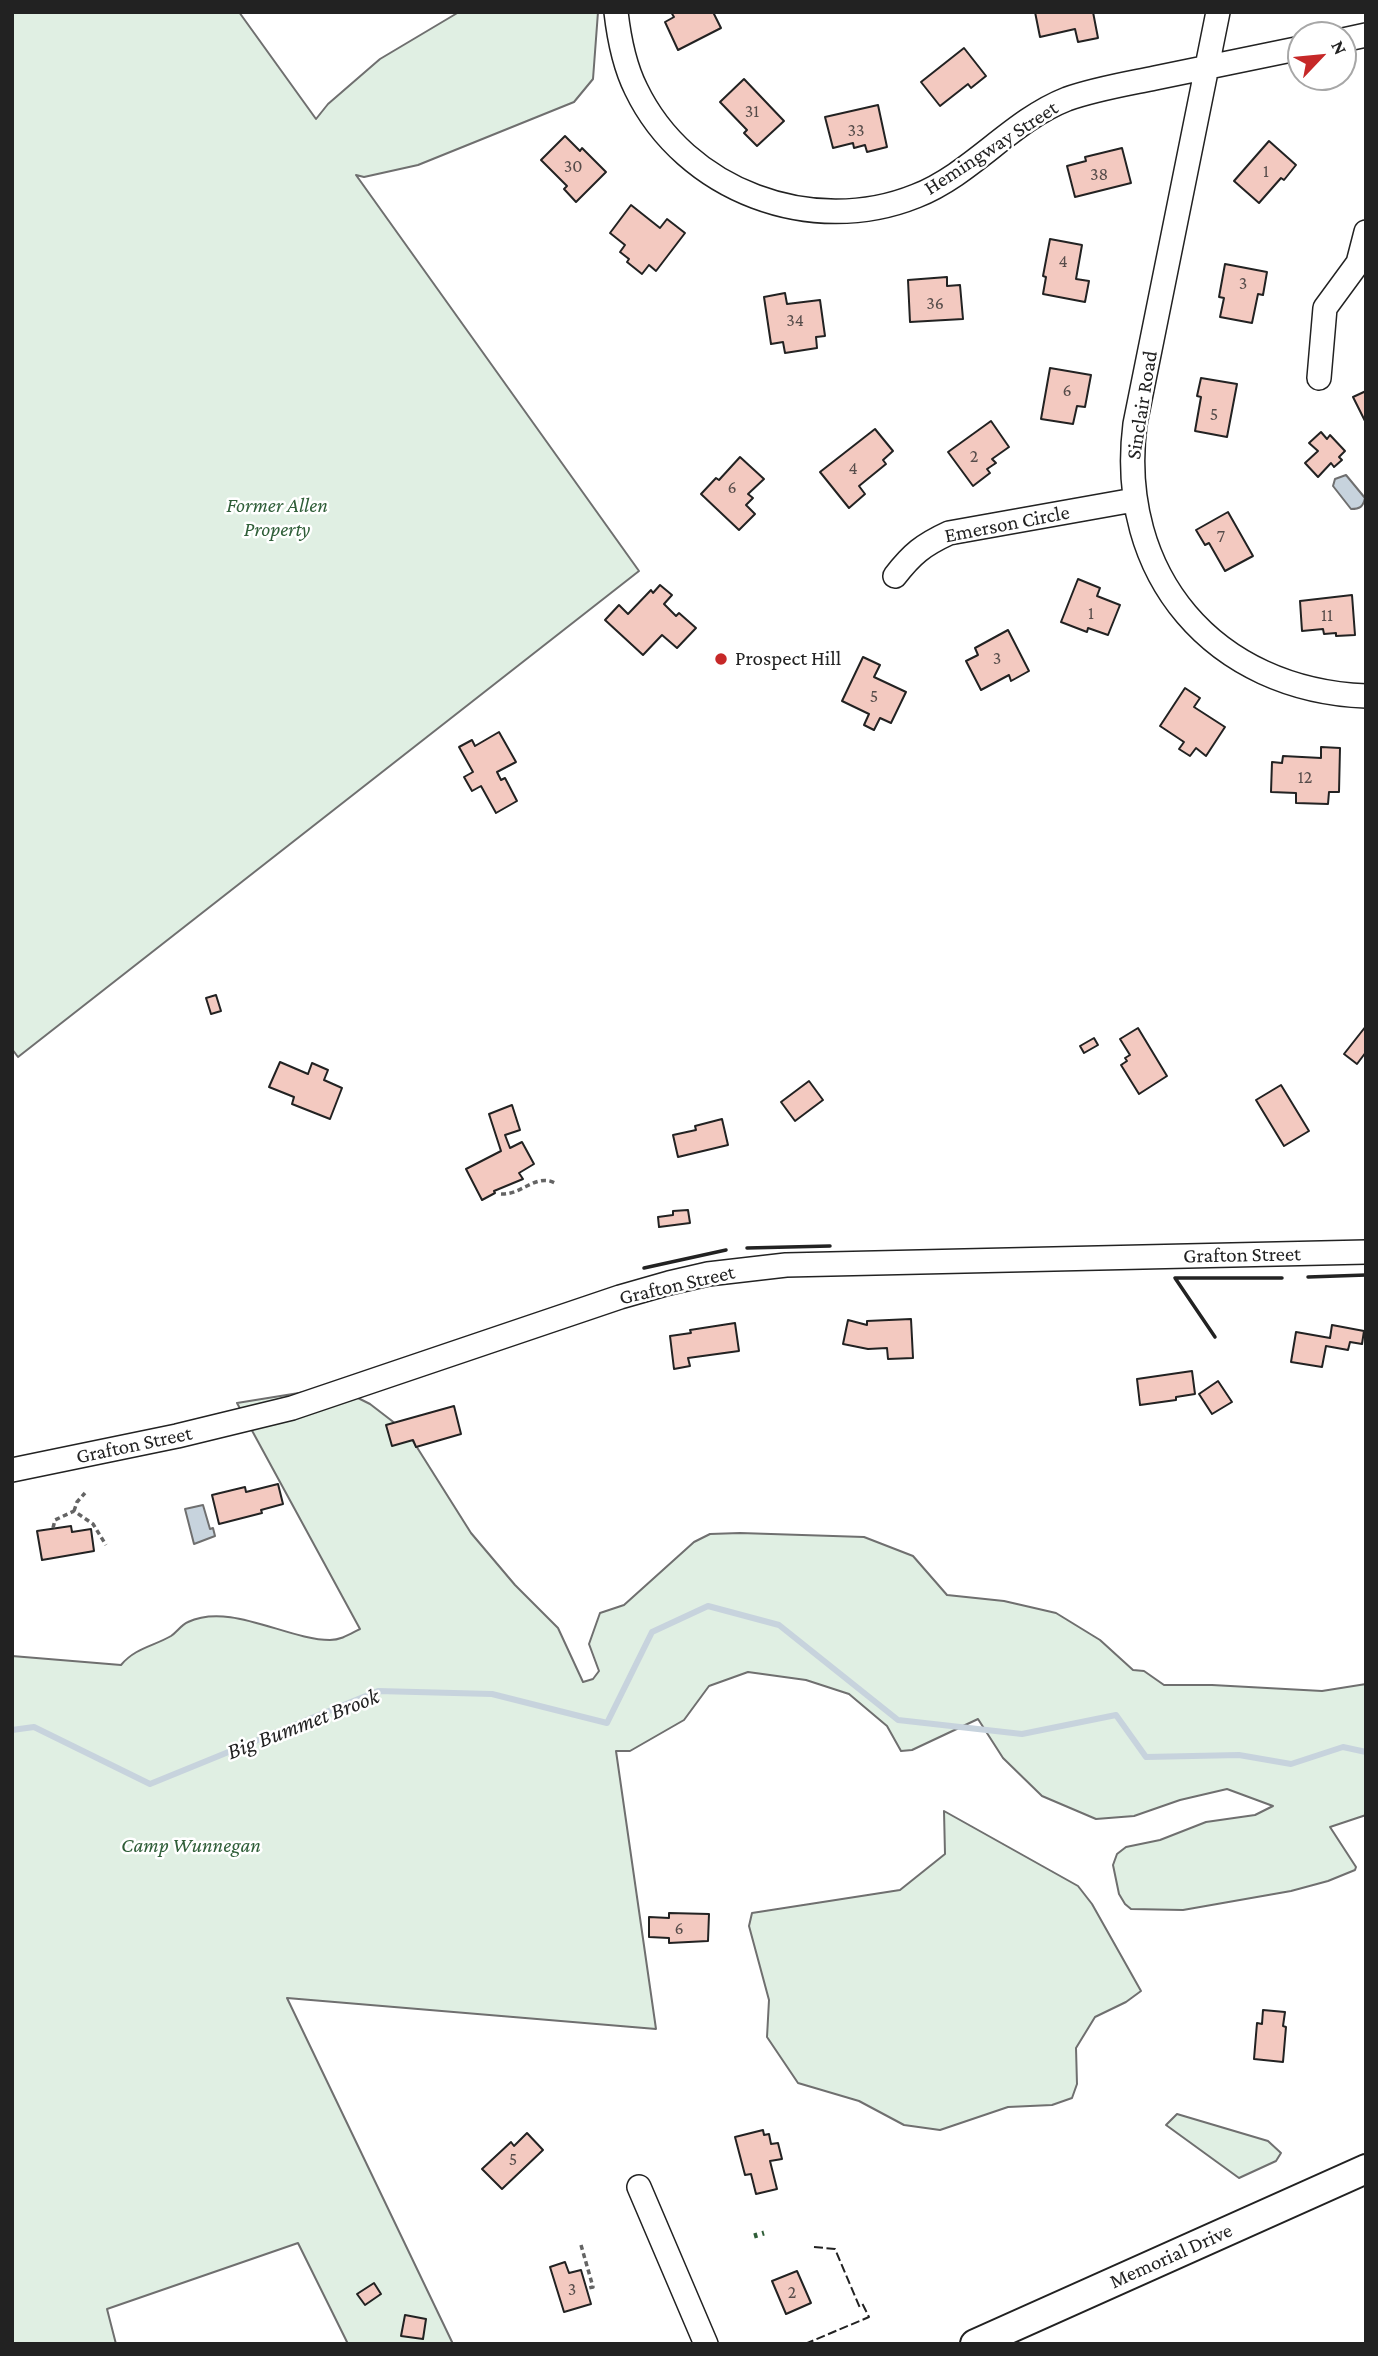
<!DOCTYPE html>
<html>
<head>
<meta charset="utf-8">
<style>
  body { margin:0 }
  #map { position:relative; width:1378px; height:2356px; overflow:hidden; background:#fff; font-family:"Crimson Pro",serif }
  canvas { display:block }
  .frame { position:absolute; inset:0; border:14px solid #222; pointer-events:none }
  .north { position:absolute; left:1287px; top:21px; width:70px; height:70px; box-sizing:border-box; background:#fff; border:2px solid #a7a7a7; border-radius:50%; rotate:64deg; font-size:19px; font-weight:700; line-height:28px; text-align:center; color:#222 }
  .north::after { content:''; display:block; margin:auto; width:24px; height:32px; background:#c62828; clip-path:polygon(50% 0,100% 100%,50% 72%,0 100%) }
</style>
</head>
<body>
<div id="map">
<canvas width="1378" height="2356"></canvas>
<div class="frame"></div>
<div class="north">N</div>
</div>
<script>
const ctx = document.querySelector('canvas').getContext('2d');
ctx.lineJoin = 'round';
function paint(path, color) { ctx.fillStyle = color; ctx.fill(path, 'evenodd'); }
function trace(path, color, width, dash) { ctx.strokeStyle = color; ctx.lineWidth = width; ctx.lineCap = dash ? 'butt' : 'round'; ctx.setLineDash(dash || []); ctx.stroke(path); }
function drawText(font, color, halo, rows, align = 'center') {
  ctx.font = font + ' "Crimson Pro",serif'; ctx.lineWidth = 5; ctx.setLineDash([]); ctx.textBaseline = 'middle'; ctx.strokeStyle = halo; ctx.fillStyle = color; for (const [text, x, y, turn = 0] of rows) {
    ctx.save(); ctx.translate(x, y); ctx.rotate((+turn || 0) * Math.PI / 180); ctx.textAlign = isNaN(turn) ? turn : align; if (halo) ctx.strokeText(text, 0, 0); ctx.fillText(text, 0, 0); ctx.restore();
  }
}
const green = new Path2D(`
  M12,12H239L316,119L328,104L380,59L459,12H598L593,79L574,102L418,165L364,177L356,175L639,571L18,1057L12,1049Z
  M336,1387L370,1404L396,1424L413,1441L471,1533L515,1585L558,1628L583,1682L593,1679L599,1671L589,1644L600,1613L624,1605L694,1542L710,1534L740,1533L864,1537L913,1556L947,1595L1004,1601L1056,1613L1100,1640L1133,1670L1144,1671L1164,1685H1212L1322,1691L1366,1684V1815L1330,1827L1356,1867L1355,1870L1328,1881L1291,1891L1183,1910L1131,1909L1125,1904L1119,1894L1113,1865L1117,1854L1126,1847L1160,1840L1206,1822L1255,1815L1273,1806L1227,1789L1180,1800L1134,1816L1096,1819L1042,1796L1003,1758L978,1719L912,1750L901,1751L887,1726L849,1694L806,1680L748,1672L709,1686L684,1720L630,1751H616L656,2029L287,1998L453,2344H348L298,2243L107,2309L116,2344H12V1656L121,1665C135,1648 154,1646 171,1636C177,1632 181,1625 188,1622C230,1602 288,1640 330,1640C341,1640 350,1634 360,1629L237,1403Z
  M944,1811L1078,1886L1092,1904L1141,1991L1126,2002L1095,2017L1076,2048L1077,2084L1072,2098L1052,2105L1008,2107L940,2130L904,2125L859,2101L798,2083L767,2037L769,2000L749,1926L752,1913L900,1890L945,1854Z
  M1177,2114L1268,2141L1281,2153L1276,2161L1239,2178L1166,2125Z`);
paint(green, '#e0efe3');
trace(green, '#6f6f6f', 2);
const water = new Path2D(`
  M1346,475L1365,498C1363,507 1360,509 1351,509L1333,486L1335,479Z
  M203,1505L210,1529L213,1528L215,1536L194,1544L185,1509Z`);
paint(water, '#c7d3dd');
trace(water, '#6f6f6f', 2);
trace(new Path2D(`
  M12,1730L34,1727L150,1784L378,1691L492,1694L607,1723L652,1632L708,1606L779,1625L898,1720L1022,1734L1116,1715L1146,1757L1239,1755L1291,1764L1343,1747L1366,1752`), '#c7d3dd', 6);
const building = new Path2D(`
  M671,12H713L721,28L678,50L665,22L674,17Z
  M1035,12H1093L1098,38L1078,42L1075,29L1040,37Z
  M964,48L986,76L971,88L968,84L940,106L921,82Z
  M744,79L784,121L757,146L744,133L747,130L720,102Z
  M878,105L887,147L867,152L865,145L854,148L853,143L833,148L825,117Z
  M565,136L580,151L582,148L606,172L576,202L564,189L567,186L541,160Z
  M1269,141L1296,165L1284,180L1281,178L1259,203L1234,181Z
  M1122,148L1131,183L1075,197L1067,166L1086,161L1085,157Z
  M631,205L660,228L667,219L685,233L656,271L649,265L642,274L627,262L629,259L620,252L625,245L610,233Z
  M1050,239L1082,245L1076,279L1089,281L1085,302L1043,294L1046,277L1043,276Z
  M1225,264L1267,272L1263,295L1258,294L1252,323L1220,317L1224,298L1219,297Z
  M947,277V286L960,285L963,319L910,322L908,280Z
  M785,293L787,304L820,300L825,336L816,337L817,348L785,353L783,342L771,344L764,297Z
  M1050,368L1091,375L1085,407L1077,406L1073,424L1041,419Z
  M1201,378L1237,384L1227,437L1195,431L1201,397L1197,396Z
  M1366,391V423L1353,397Z
  M991,421L1009,447L992,459L996,463L987,469L990,473L973,486L948,452Z
  M875,429L893,451L883,460L886,464L859,486L865,494L849,508L820,472Z
  M1321,432L1327,439L1330,435L1345,451L1339,457L1342,460L1334,467L1331,463L1318,477L1305,463L1318,451L1309,443Z
  M740,457L764,479L748,494L753,498L746,505L755,514L739,530L701,494L716,478L719,480Z
  M1228,512L1253,556L1225,571L1209,543L1205,545L1196,530Z
  M1078,579L1100,588L1097,596L1120,605L1108,635L1088,628L1087,632L1061,622Z
  M660,585L672,595L664,604L676,616L679,613L696,628L677,648L662,635L643,655L605,620L619,605L628,614L651,590L653,593Z
  M1352,595L1355,635L1336,636V633L1324,634L1323,629L1302,631L1300,601Z
  M1008,630L1029,671L1011,681L1009,675L981,690L966,661L978,655L975,648Z
  M863,657L880,665L874,677L906,692L891,723L880,718L874,730L864,725L869,714L842,701Z
  M1185,688L1200,698L1194,707L1225,727L1206,756L1196,748L1190,756L1179,749L1184,742L1160,726Z
  M499,732L516,762L497,772L501,780L505,778L517,801L496,813L481,786L472,791L464,777L473,772L459,747L472,740L475,746Z
  M1321,747L1340,748L1339,792H1329L1328,804L1296,803V793L1271,792L1272,762L1282,763L1283,756L1321,758Z
  M216,995L221,1011L211,1014L206,998Z
  M1366,1026V1052L1357,1064L1344,1054Z
  M1138,1028L1167,1076L1139,1094L1121,1065L1127,1061L1125,1058L1130,1055L1120,1039Z
  M1094,1038L1098,1045L1084,1053L1080,1046Z
  M280,1062L308,1074L312,1063L328,1070L324,1080L342,1088L330,1119L292,1104L294,1097L269,1087Z
  M809,1081L823,1100L795,1121L781,1102Z
  M1281,1085L1309,1131L1284,1146L1256,1100Z
  M512,1105L520,1130L505,1135L510,1148L522,1142L534,1164L519,1173L523,1179L494,1191L495,1193L482,1200L466,1169L501,1151L489,1114Z
  M722,1119L728,1145L678,1157L673,1135L696,1130L695,1126Z
  M688,1210L690,1223L659,1227L658,1217L673,1215V1211Z
  M911,1319L913,1358L888,1359L887,1348L868,1349L843,1344L848,1320L867,1325V1321Z
  M735,1323L739,1351L688,1358L690,1366L674,1369L670,1336L691,1333L690,1330Z
  M1332,1325L1364,1331L1362,1344L1350,1342L1348,1350L1326,1346L1322,1367L1291,1362L1296,1332L1330,1338Z
  M1192,1371L1195,1394L1176,1397V1400L1140,1405L1137,1379Z
  M1218,1381L1232,1402L1212,1414L1199,1394Z
  M454,1406L461,1434L416,1447L413,1440L392,1446L386,1425Z
  M278,1484L283,1504L261,1510L262,1513L219,1524L212,1495L245,1487L246,1492Z
  M71,1526L72,1532L91,1529L94,1551L42,1560L37,1531Z
  M669,1913L709,1914L708,1941L669,1943V1938L649,1937V1917L669,1918Z
  M1263,2010L1285,2012L1283,2026L1286,2027L1283,2062L1254,2059L1257,2023L1262,2024Z
  M763,2130L764,2135L769,2134L771,2144L778,2143L782,2159L770,2161L777,2189L756,2194L751,2174L745,2175L735,2137Z
  M527,2133L543,2150L502,2189L482,2169L511,2142L514,2146Z
  M565,2262L569,2273L581,2270L591,2304L564,2312L550,2267Z
  M797,2271L811,2303L786,2314L772,2281Z
  M374,2283L381,2294L365,2305L357,2294Z
  M405,2315L426,2319L423,2339L401,2336Z`);
paint(building, '#f3c9c0');
trace(building, '#222', 2);
const minor = new Path2D(`
  M616,12C619,38 624,65 636,89C685,191 812,238 916,196C972,174 1011,121 1067,99C1095,89 1126,84 1155,78C1204,68 1252,58 1301,48
  M1218,12L1135,424C1116,575 1214,690 1366,696
  M1343,40L1366,35
  M1319,378L1325,308L1358,263L1366,232
  M895,576C912,554 923,545 949,533L1134,500
  M12,1470L177,1436L292,1408L620,1297L669,1283L708,1274L786,1265L1366,1252
  M639,2187L706,2344`);
const major = new Path2D(`
  M975,2344L1366,2169`);
trace(minor, '#222', 26);
trace(major, '#222', 32);
trace(new Path2D(`
  M501,1194C522,1195 536,1173 555,1183
  M74,1511L77,1502L85,1493
  M53,1528L55,1520L74,1511L93,1524L106,1545
  M581,2245L593,2287L589,2288`), '#646464', 3.5, [5, 3.5]);
trace(minor, '#fff', 23);
trace(major, '#fff', 28);
trace(new Path2D(`
  M754,2236L764,2233`), '#2f5e38', 5, [3.5, 5]);
trace(new Path2D(`
  M814,2247L835,2249L860,2308
  M805,2344L869,2317L862,2303`), '#222', 2, [9, 3.5]);
trace(new Path2D(`
  M747,1248L830,1246
  M644,1268L726,1250
  M1308,1277L1366,1275
  M1215,1337L1175,1278H1282`), '#222', 3.5);
for (const [x, y, r, color] of [
  [721,659,7,"#c62828"]
]) { const dot = new Path2D(); dot.arc(x, y, r, 0, 2 * Math.PI); ctx.fillStyle = color; ctx.fill(dot); trace(dot, '#fff', 2.5); }
drawText('18px', '#564c4a', null, [
  ["31",752,111],
  ["33",856,130],
  ["30",573,166],
  ["1",1266,171],
  ["38",1099,174],
  ["4",1063,261],
  ["3",1243,283],
  ["36",935,303],
  ["34",795,320],
  ["6",1067,390],
  ["5",1214,414],
  ["2",974,456],
  ["4",853,468],
  ["6",732,487],
  ["7",1221,536],
  ["1",1091,613],
  ["11",1327,615],
  ["3",997,658],
  ["5",874,696],
  ["12",1305,777],
  ["6",679,1928],
  ["5",513,2159],
  ["3",572,2289],
  ["2",792,2292]
]);
drawText('21px', '#222', '#fff', [
  ["Hemingway Street",991,148,-33],
  ["Sinclair Road",1142,405,-81],
  ["Emerson Circle",1007,524,-11],
  ["Grafton Street",1242,1255,-1],
  ["Grafton Street",677,1285,-13],
  ["Grafton Street",134,1445,-12],
  ["Memorial Drive",1171,2256,-24]
]);
drawText('italic 21px', '#2f5e38', '#fff', [
  ["Former Allen",277,506],
  ["Property",277,530],
  ["Camp Wunnegan",191,1846]
]);
drawText('21px', '#222', '#fff', [
  ["Prospect Hill",735,659]
], 'left');
drawText('italic 23px', '#222', '#fff', [
  ["Big Bummet Brook",303,1724,-21]
]);
</script>
</body>
</html>
